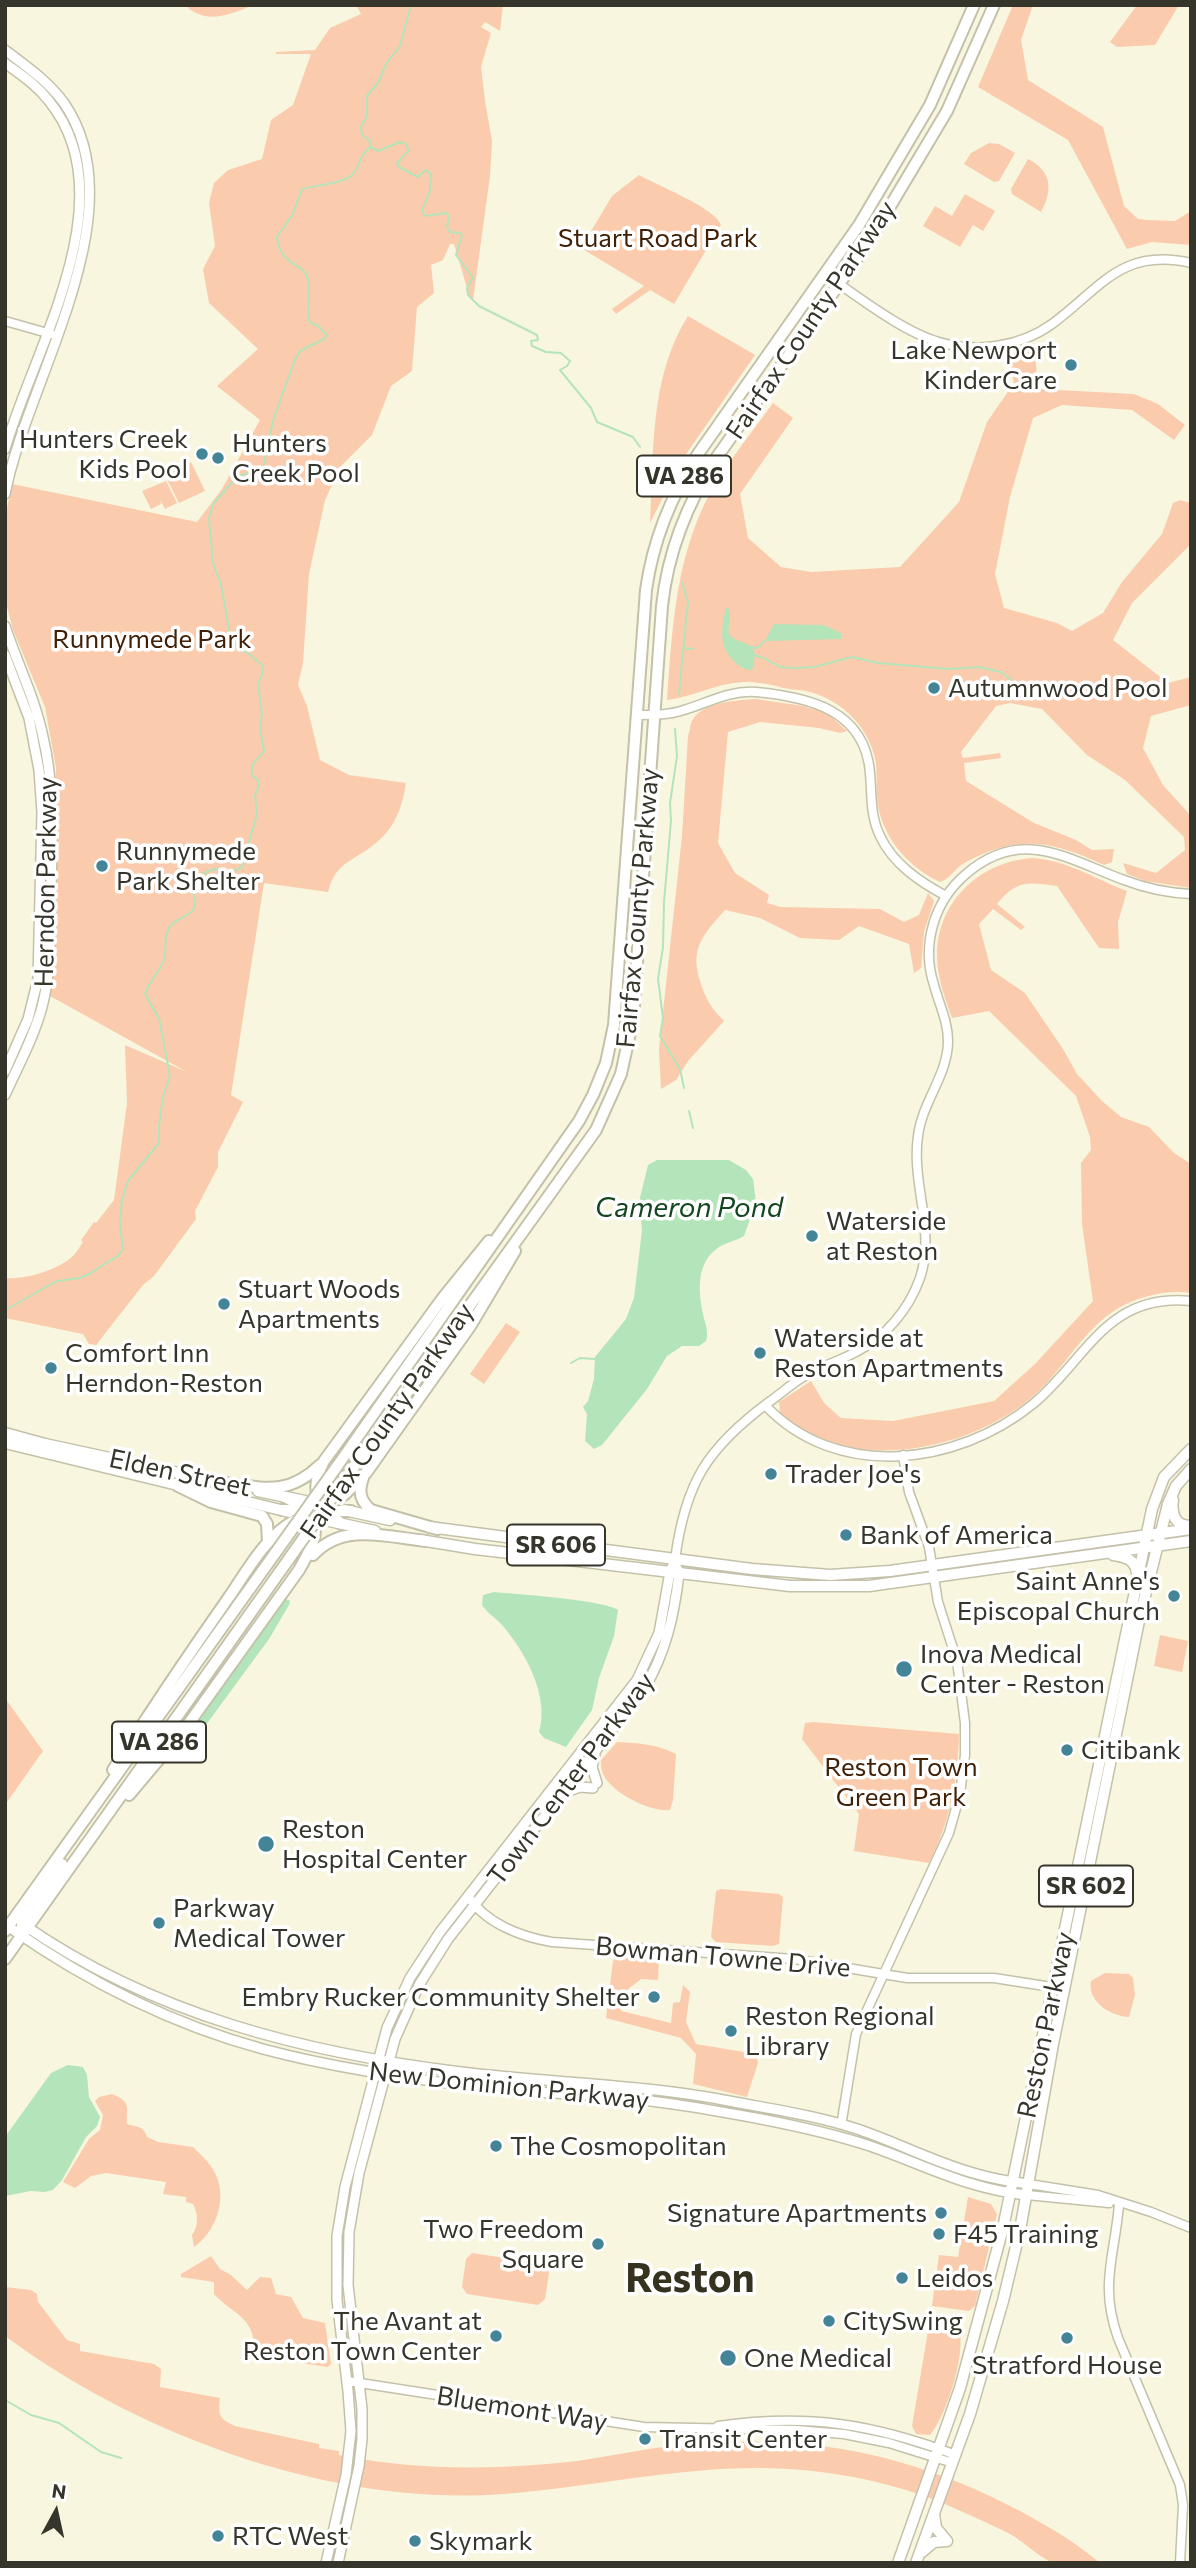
<!DOCTYPE html>
<html>
<head>
<meta charset="utf-8">
<style>
  body { margin:0 }
  #map { position:relative; width:1196px; height:2568px; overflow:hidden; background:#f8f6de; font-family:Commissioner,sans-serif }
  canvas { display:block }
  .frame { position:absolute; inset:0; border:7px solid #36352b; pointer-events:none }
  .north { position:absolute; left:21px; top:2477px; width:70px; height:70px; -webkit-text-stroke:5px #fff; paint-order:stroke; rotate:8deg; font-size:19px; font-weight:700; line-height:28px; text-align:center; color:#36352b }
  .north::after { content:''; display:block; margin:auto; width:24px; height:32px; background:#36352b; clip-path:polygon(50% 0,100% 100%,50% 72%,0 100%) }
</style>
</head>
<body>
<div id="map">
<canvas width="1196" height="2568"></canvas>
<div class="frame"></div>
<div class="north">N</div>
</div>
<script>
const ctx = document.querySelector('canvas').getContext('2d');
ctx.lineJoin = 'round';
function paint(path, color) { ctx.fillStyle = color; ctx.fill(path, 'evenodd'); }
function trace(path, color, width, dash) { ctx.strokeStyle = color; ctx.lineWidth = width; ctx.lineCap = dash ? 'butt' : 'round'; ctx.setLineDash(dash || []); ctx.stroke(path); }
function drawText(font, color, halo, rows, align = 'center') {
  ctx.font = font + ' Commissioner,sans-serif'; ctx.lineWidth = 7; ctx.setLineDash([]); ctx.textBaseline = 'middle'; ctx.strokeStyle = halo; ctx.fillStyle = color; for (const [text, x, y, turn = 0] of rows) {
    ctx.save(); ctx.translate(x, y); ctx.rotate((+turn || 0) * Math.PI / 180); ctx.textAlign = isNaN(turn) ? turn : align; if (halo) ctx.strokeText(text, 0, 0); ctx.fillText(text, 0, 0); ctx.restore();
  }
}
paint(new Path2D(`
  M185,5H254C230,14 206,26 185,5Z
  M356,5H503L500,31L485,22L481,27L491,33L481,67L485,101L492,141L490,176L473,300L470,298L454,244H450L443,260L431,265L434,293L417,307L412,371L391,386L372,435L341,466L325,500L309,574L303,663L298,685L307,706L320,760L349,775L406,783C402,807 396,826 377,842C356,861 336,860 328,892L264,883L231,1095L243,1102L218,1152V1167L195,1211L196,1219L154,1276L143,1285L96,1345L89,1344L83,1334L5,1318V1278C25,1280 58,1270 73,1256C77,1252 80,1246 83,1242L81,1240L94,1222L96,1223L114,1200L127,1103L125,1045L187,1072C141,1047 96,1021 50,996L53,970L56,768L45,707L13,630L5,599V518L12,484L197,522L222,489L260,420L217,386L258,349L209,303L203,269L215,246L209,203L214,183L228,170L262,159L271,120L293,105L311,54H276V52L315,50L330,28L361,14Z
  M1013,5H1033L1021,40L1028,80L1103,127L1124,206L1138,219L1148,220L1175,221L1191,211V245L1152,242L1127,249L1068,140L978,87Z
  M1137,5H1179L1155,45L1117,47L1110,42Z
  M989,143L999,144L1015,153L999,181L994,182L964,164L971,153Z
  M1028,159C1052,171 1053,190 1041,212L1012,194L1011,189Z
  M639,175C656,185 716,208 721,225L674,304L650,290L616,314L612,309L644,286L581,248L612,196Z
  M965,194L995,211L983,231L973,225L960,247L923,226L935,206L952,216Z
  M688,316L755,355L682,460L650,523C654,452 649,378 688,316Z
  M1034,343L1038,389L1134,394L1158,404L1185,425L1174,440L1132,410L1062,405L1033,418L1010,497L995,574L1004,608L1057,623L1072,631L1103,613L1122,582L1162,534L1173,503L1180,500L1191,503V544L1132,603L1113,640L1168,683L1191,677V705L1151,716L1143,748L1163,785L1191,816V888L1145,881L1127,874L1123,863L1156,873L1185,850L1184,837L1125,780L1087,755L1042,709L1010,703L996,706L961,752L963,758L1000,753L1001,758L964,763L966,781L1034,823L1076,840L1092,850L1114,849L1112,862L1104,865C1052,841 1019,834 966,862C956,867 950,879 940,882C907,867 879,834 877,796C876,782 878,768 874,754C865,723 838,698 806,691C798,689 788,690 780,687C770,684 756,682 744,682C717,683 693,697 667,700C672,632 675,564 706,501C724,466 750,435 773,403L793,418L740,494L748,538L781,567L811,572L900,567L959,502L987,422L1014,383L1007,352Z
  M191,462L205,491L179,503L165,475Z
  M166,481L177,503L165,509L160,500L161,504L151,509L142,491Z
  M756,699L803,706L827,713L847,731L840,733L819,728L760,722L728,732L718,843L735,873L769,895L767,903L781,907L880,909L904,922L919,915L928,893L934,901L924,932L921,968L914,973L909,944L859,926L839,940L800,938L760,918L725,910C702,936 689,949 701,984C706,1000 712,1009 724,1021L688,1061L676,1080L661,1089L659,1049L682,836L688,736C690,731 690,724 693,719C704,702 738,700 756,699Z
  M1032,858C1067,860 1095,879 1127,891L1118,922L1119,949L1099,948L1057,886C1027,882 1017,880 997,904L1025,927L1021,930L993,909L979,924L991,970L1025,993L1063,1049L1077,1074L1102,1101L1121,1117L1149,1127L1174,1153L1191,1164V1293C1177,1291 1162,1292 1149,1296C1089,1310 1073,1363 1031,1398C966,1452 846,1476 780,1412L779,1402L811,1381L824,1403L841,1418L893,1421L994,1401L1035,1364L1093,1301L1082,1224L1081,1163L1091,1150L1090,1137L1076,1096L989,1011L952,1018C945,998 937,977 937,956C937,901 980,862 1032,858Z
  M506,1323L520,1332L484,1384L470,1374Z
  M1160,1635L1188,1641L1182,1672L1154,1666Z
  M5,1698L43,1751L5,1805Z
  M813,1722L959,1734C958,1780 950,1822 929,1863L854,1851L859,1814L802,1739L805,1723Z
  M617,1742C637,1743 657,1744 676,1754L673,1800L670,1810C651,1813 607,1791 602,1771C601,1768 601,1764 601,1760Z
  M721,1889L779,1894L783,1897L779,1944L773,1946L716,1942L711,1937L716,1891Z
  M619,1955L659,1957L658,1980L641,1979L622,1994L621,2011L671,2023L673,2003L680,2002L683,1985L690,1992L686,2022L696,2044L756,2054L758,2063L747,2097L693,2084L696,2054L681,2038L606,2018L613,1961Z
  M1105,1973L1129,1974L1133,1978L1135,1995L1129,2017C1110,2016 1087,2001 1091,1981Z
  M112,2094C132,2102 126,2107 127,2124C137,2127 144,2126 147,2137L158,2142L193,2147C201,2155 210,2163 215,2173C228,2198 216,2232 194,2247L192,2235C199,2226 198,2213 193,2204L186,2202V2197L163,2194L166,2182L106,2173L91,2176L75,2188L63,2182L89,2139L100,2130L103,2115L95,2101L99,2097Z
  M968,2197L991,2204L997,2214L975,2306L969,2311L932,2306L939,2255L958,2257Z
  M472,2253L544,2264L549,2273L545,2299L538,2305L467,2294L462,2287L466,2259Z
  M211,2256L220,2269L231,2275L247,2290L260,2277L271,2278L276,2294L291,2297L303,2318L325,2323L331,2364L328,2367L254,2356C256,2316 237,2318 214,2294V2282L181,2277V2274Z
  M5,2287L31,2290L37,2294L38,2302L67,2340L80,2344V2351L154,2364L161,2369L160,2387L220,2398C218,2415 219,2419 235,2426L319,2444V2448L339,2451V2455C417,2471 498,2470 577,2461C612,2456 647,2448 682,2445C794,2434 890,2449 992,2497C1029,2515 1068,2536 1100,2563C1087,2563 1067,2566 1054,2563C1041,2559 1023,2541 1010,2534C990,2524 968,2514 947,2505C905,2487 859,2476 813,2471C709,2459 606,2486 503,2494C333,2507 140,2436 5,2336Z
  M931,2328L960,2333C964,2359 947,2414 930,2435L916,2434L912,2426L928,2331Z`), '#faccad');
paint(new Path2D(`
  M726,608H728C733,616 727,626 729,635C742,647 762,638 752,670C745,670 743,668 737,664C718,648 721,629 726,608Z
  M774,624L824,625L841,633L842,639L765,641Z
  M657,1160H729L746,1170L753,1179L756,1202L744,1236C736,1241 727,1242 719,1247C696,1262 698,1291 703,1314C705,1324 709,1331 706,1341L699,1346H682L667,1356L647,1389L602,1445L594,1449L585,1441L587,1414L583,1407L588,1401L594,1379L595,1357L626,1319L634,1298L642,1230L639,1202L648,1165Z
  M494,1592C516,1594 604,1600 618,1610L614,1636L599,1678L592,1710L566,1747L544,1738L539,1732C550,1697 525,1651 502,1625C496,1618 487,1613 482,1605L483,1595Z
  M286,1599L290,1601L289,1605L269,1639L189,1748L171,1760V1754L198,1720L256,1636Z
  M68,2065L83,2067L87,2075L89,2097L100,2117L97,2126L86,2137L62,2180L53,2190L44,2192L31,2191L5,2196V2137L51,2073Z`), '#b4e4ba');
trace(new Path2D(`
  M370,147L378,151L400,142L406,144L409,150L397,163L399,167L418,177L426,170L431,174L430,191L422,211L425,216L446,213L449,216L447,227L450,232L460,233L462,236L456,255L473,278L467,288L468,295L479,306L537,335L538,340L531,341L532,346L546,352L561,353L570,361L567,366L560,370L591,408L597,422L633,437L640,447
  M752,647L757,648L765,641
  M684,648L693,649
  M754,655L764,658L780,667L794,668L814,667L852,657L878,663L949,669L979,667L1001,672L1021,687
  M679,694L688,602L682,582
  M675,729L677,756L670,803L671,821L664,902L663,947L658,979L663,1018L660,1036L680,1069L684,1088
  M689,1111L693,1128
  M5,1310L57,1281L80,1278L91,1273L119,1255L123,1249L120,1224L122,1200L128,1181L159,1143V1126L163,1097L170,1076L159,1018L145,994C149,981 159,973 164,960C167,950 163,938 169,928C179,912 202,920 193,892C198,872 213,864 231,872L242,867L257,814L255,795L259,787L258,780L252,775C250,760 258,761 264,751L260,728L262,714L258,683L262,675L263,666L248,653L238,649L231,640L221,584L213,563L209,518L214,503L238,476L263,469L273,421L294,362L300,351L324,339L327,335L317,325L310,323C305,308 312,294 308,279C304,262 280,267 277,237L293,214L302,189C315,185 343,184 352,175C361,165 358,157 370,147V141L362,135L361,127L367,116V96L378,83L386,64L400,46L411,5
  M571,1363L580,1358L595,1359
  M5,2400L31,2415L59,2423L101,2452L121,2458`), '#b4e4ba', 2);
const tertiary = new Path2D(`
  M825,274C857,296 903,332 939,342C977,353 1020,347 1052,324C1100,289 1121,247 1191,263
  M5,321L51,334
  M636,715C653,715 669,715 684,710C708,703 729,690 756,692C809,697 865,710 870,773C872,795 870,816 880,836C893,864 920,882 946,896
  M765,1405C836,1481 957,1466 1033,1404C1087,1359 1106,1293 1191,1301
  M675,1560C685,1483 707,1448 769,1402C781,1394 791,1384 803,1377C820,1367 839,1361 856,1352C886,1337 909,1309 920,1278C936,1230 911,1184 918,1136C922,1102 948,1075 948,1041C948,1021 939,1004 934,985C921,945 934,901 966,874C1022,826 1067,859 1124,880C1145,888 1168,893 1191,894
  M468,1896C485,1923 521,1937 552,1942L794,1959L907,1978H994L1058,1988
  M842,2120L856,2034L949,1833L960,1794L965,1755V1723L957,1661L938,1602L929,1547L909,1492L903,1455
  M1029,2184L1098,2195L1151,2212L1191,2228
  M1027,2195L1109,2203
  M1119,2204C1115,2256 1099,2284 1118,2338L1180,2485L1183,2505L1180,2563
  M347,2381L644,2427L796,2430L844,2434L889,2443L953,2463
  M718,2426C807,2413 873,2424 956,2455`);
const secondary = new Path2D(`
  M5,50C26,66 48,81 64,103C139,212 27,379 5,494
  M5,63C21,75 37,85 49,101C128,198 34,348 5,449
  M5,626C17,663 35,698 43,737C55,787 52,839 51,890C50,929 52,969 42,1007C34,1037 18,1066 5,1095
  M5,655L29,718L39,770L42,812L38,979L28,1019L5,1071
  M595,1754L592,1767L597,1783
  M564,1793L580,1787L593,1788
  M24,1925C154,2015 306,2053 461,2072C551,2083 641,2084 729,2101C771,2109 813,2115 854,2128C895,2141 935,2163 977,2174C994,2179 1012,2182 1029,2184
  M9,1927C86,1981 171,2024 263,2049C330,2067 400,2077 468,2086C516,2092 564,2093 612,2097C662,2101 712,2110 761,2119C797,2126 834,2134 870,2146C925,2165 967,2189 1027,2195
  M326,2563L346,2475L351,2431L348,2391L337,2300V2236L345,2187L387,2028L410,1978L440,1932L637,1680L659,1633L670,1572L675,1560
  M338,2563L359,2466L362,2439V2409L348,2285L349,2232L359,2173L395,2039L419,1985L448,1939L644,1689C666,1653 674,1615 679,1574L677,1568`);
const primary = new Path2D(`
  M5,1433L45,1444L230,1484
  M5,1443L289,1512
  M258,1491L319,1504
  M1173,1500C1171,1514 1175,1526 1190,1526
  M344,1510L390,1520
  M311,1517L375,1531
  M429,1527L752,1569L830,1575L890,1571L1191,1529
  M420,1540L475,1549L790,1586H869L1191,1541
  M1113,1555C1126,1557 1135,1559 1137,1573
  M934,2514L936,2528L947,2541
  M922,2552L934,2542L947,2541
  M898,2563L960,2388L1003,2228L1152,1509L1164,1477L1191,1449
  M916,2563L970,2414L1003,2301L1020,2230L1053,2044L1140,1616L1168,1504L1176,1486L1191,1469`);
const trunk = new Path2D(`
  M338,1465L579,1121L593,1095L606,1063L614,1025L646,590C653,540 671,496 698,454L859,225L930,105L974,5
  M353,1468L596,1130L621,1074L633,1019L662,606C668,551 687,503 717,457L870,240L947,111L994,5
  M363,1478C358,1491 360,1501 371,1510L437,1529
  M224,1483C264,1488 288,1496 320,1465
  M178,1486L211,1502L262,1516L267,1524L268,1542
  M326,1506L345,1494L366,1473L471,1325L515,1251
  M282,1510H307
  M342,1524C316,1506 309,1490 324,1461L442,1299L489,1241
  M313,1555C343,1522 387,1537 426,1541
  M113,1770C150,1712 189,1654 229,1597C247,1571 265,1537 294,1521C311,1511 332,1511 351,1511
  M129,1795L187,1726L299,1570C319,1535 326,1518 285,1497
  M5,1931L276,1552
  M22,1936V1923L62,1864
  M5,1959L291,1556`);
trace(tertiary, '#c4c1aa', 11);
trace(secondary, '#c4c1aa', 12);
trace(primary, '#c4c1aa', 13);
trace(trunk, '#c4c1aa', 14);
trace(tertiary, '#fff', 8);
trace(secondary, '#fff', 9);
trace(primary, '#fff', 10);
trace(trunk, '#fff', 10);
const trunkBridge = new Path2D(`
  M276,1552L338,1465
  M291,1556L353,1468`);
trace(trunkBridge, '#c4c1aa', 14, []);
trace(trunkBridge, '#fff', 10);
for (const [x, y, r, color] of [
  [1071,365,7,"#438496"],
  [202,454,7,"#438496"],
  [218,458,7,"#438496"],
  [934,688,7,"#438496"],
  [102,866,7,"#438496"],
  [812,1236,7,"#438496"],
  [224,1304,7,"#438496"],
  [760,1353,7,"#438496"],
  [51,1368,7,"#438496"],
  [771,1474,7,"#438496"],
  [846,1535,7,"#438496"],
  [1174,1596,7,"#438496"],
  [904,1669,9,"#438496"],
  [1067,1750,7,"#438496"],
  [266,1844,9,"#438496"],
  [159,1923,7,"#438496"],
  [654,1997,7,"#438496"],
  [731,2031,7,"#438496"],
  [496,2146,7,"#438496"],
  [941,2213,7,"#438496"],
  [939,2234,7,"#438496"],
  [598,2244,7,"#438496"],
  [902,2278,7,"#438496"],
  [829,2321,7,"#438496"],
  [496,2336,7,"#438496"],
  [1067,2338,7,"#438496"],
  [728,2358,9,"#438496"],
  [645,2439,7,"#438496"],
  [218,2536,7,"#438496"],
  [415,2541,7,"#438496"]
]) { const dot = new Path2D(); dot.arc(x, y, r, 0, 2 * Math.PI); ctx.fillStyle = color; ctx.fill(dot); trace(dot, '#fff', 2.5); }
for (const [x, y, w] of [
  [684,476,94],
  [556,1545,98],
  [159,1742,94],
  [1086,1886,94]
]) { const box = new Path2D(); box.roundRect(x - w / 2, y - 20.5, w, 41, 5); ctx.fillStyle = '#fff'; ctx.fill(box); trace(box, '#36352b', 2); }
drawText('bold 24px', '#36352b', null, [
  ["VA 286",684,476],
  ["SR 606",556,1545],
  ["VA 286",159,1742],
  ["SR 602",1086,1886]
]);
drawText('26px', '#412005', '#fff', [
  ["Stuart Road Park",658,238],
  ["Runnymede Park",152,639],
  ["Reston Town",901,1767],
  ["Green Park",901,1797]
]);
drawText('26px', '#36352b', '#fff', [
  ["Fairfax County Parkway",811,320,-56],
  ["Herndon Parkway",46,882,-89],
  ["Fairfax County Parkway",638,908,-85],
  ["Fairfax County Parkway",387,1421,-55],
  ["Elden Street",180,1473,12],
  ["Town Center Parkway",571,1779,-53],
  ["Bowman Towne Drive",723,1957,5],
  ["Reston Parkway",1046,2025,-78],
  ["New Dominion Parkway",509,2086,6],
  ["Bluemont Way",522,2409,9]
]);
drawText('26px', '#36352b', '#fff', [
  ["Lake Newport",1057,350,"right"],
  ["KinderCare",1057,380,"right"],
  ["Hunters Creek",188,439,"right"],
  ["Kids Pool",188,469,"right"],
  ["Hunters",232,443],
  ["Creek Pool",232,473],
  ["Autumnwood Pool",948,688],
  ["Runnymede",116,851],
  ["Park Shelter",116,881],
  ["Waterside",826,1221],
  ["at Reston",826,1251],
  ["Stuart Woods",238,1289],
  ["Apartments",238,1319],
  ["Waterside at",774,1338],
  ["Reston Apartments",774,1368],
  ["Comfort Inn",65,1353],
  ["Herndon-Reston",65,1383],
  ["Trader Joe's",785,1474],
  ["Bank of America",860,1535],
  ["Saint Anne's",1160,1581,"right"],
  ["Episcopal Church",1160,1611,"right"],
  ["Inova Medical",920,1654],
  ["Center - Reston",920,1684],
  ["Citibank",1081,1750],
  ["Reston",282,1829],
  ["Hospital Center",282,1859],
  ["Parkway",173,1908],
  ["Medical Tower",173,1938],
  ["Embry Rucker Community Shelter",640,1997,"right"],
  ["Reston Regional",745,2016],
  ["Library",745,2046],
  ["The Cosmopolitan",510,2146],
  ["Signature Apartments",927,2213,"right"],
  ["Two Freedom",584,2229,"right"],
  ["Square",584,2259,"right"],
  ["F45 Training",953,2234],
  ["Leidos",916,2278],
  ["The Avant at",482,2321,"right"],
  ["Reston Town Center",482,2351,"right"],
  ["CitySwing",843,2321],
  ["One Medical",744,2358],
  ["Stratford House",1067,2365,"center"],
  ["Transit Center",659,2439],
  ["RTC West",232,2536],
  ["Skymark",429,2541]
], 'left');
drawText('italic 28px', '#144620', '#fff', [
  ["Cameron Pond",689,1208]
]);
drawText('bold 40px', '#35321f', '#fff', [
  ["Reston",690,2279]
]);
</script>
</body>
</html>
